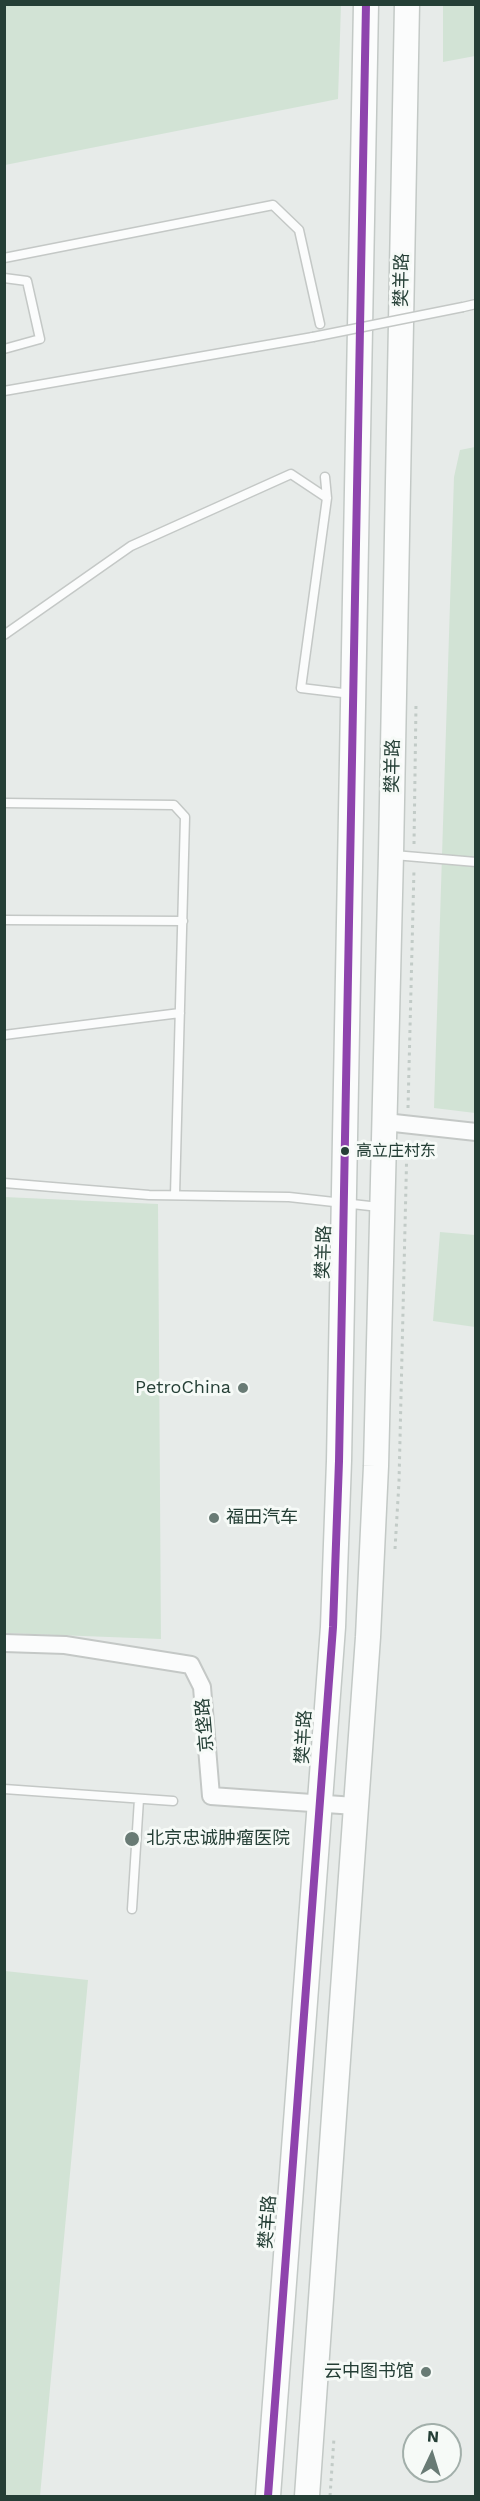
<!DOCTYPE html>
<html>
<head>
<meta charset="utf-8">
<style>
  body { margin:0 }
  #map { position:relative; width:480px; height:2501px; overflow:hidden; background:#e7ebe9; font-family:"Work Sans",sans-serif }
  canvas { display:block }
  .frame { position:absolute; inset:0; border:6px solid #253f36; pointer-events:none }
  .north { position:absolute; left:402px; top:2423px; width:60px; height:60px; box-sizing:border-box; background:#f6faf7; border:2px solid #a2afaa; border-radius:50%; rotate:4deg; font-size:16px; font-weight:700; line-height:24px; text-align:center; color:#253f36 }
  .north::after { content:''; display:block; margin:auto; width:21px; height:27px; background:#697b75; clip-path:polygon(50% 0,100% 100%,50% 72%,0 100%) }
</style>
</head>
<body>
<div id="map">
<canvas width="480" height="2501"></canvas>
<div class="frame"></div>
<div class="north">N</div>
</div>
<script>
const ctx = document.querySelector('canvas').getContext('2d');
ctx.lineJoin = 'round';
function paint(path, color) { ctx.fillStyle = color; ctx.fill(path, 'evenodd'); }
function trace(path, color, width, dash) { ctx.strokeStyle = color; ctx.lineWidth = width; ctx.lineCap = dash ? 'butt' : 'round'; ctx.setLineDash(dash || []); ctx.stroke(path); }
function drawText(font, color, halo, rows, align = 'center') {
  ctx.font = font + ' "Work Sans","Noto Sans SC",sans-serif'; ctx.lineWidth = 6; ctx.setLineDash([]); ctx.textBaseline = 'middle'; ctx.strokeStyle = halo; ctx.fillStyle = color; for (const [text, x, y, turn = 0] of rows) {
    ctx.save(); ctx.translate(x, y); ctx.rotate((+turn || 0) * Math.PI / 180); ctx.textAlign = isNaN(turn) ? turn : align; if (halo) ctx.strokeText(text, 0, 0); ctx.fillText(text, 0, 0); ctx.restore();
  }
}
paint(new Path2D(`
  M5,4L341,5L338,99L5,165Z
  M443,5H475V56L443,62Z
  M475,447V1113L434,1108L454,477L460,450Z
  M4,1197L158,1204L161,1639L5,1633Z
  M440,1232L475,1235V1327L433,1321Z
  M5,1971L88,1980L40,2496H5Z`), '#d2e3d5');
const lane = new Path2D(`
  M4,258L273,205L299,230L320,324
  M4,278L27,281L40,339L4,349
  M463,307L476,304
  M4,391L313,337
  M325,477L327,498L301,688L351,694
  M4,635L131,546L291,474L327,498
  M4,803L174,805L185,817L175,1195
  M394,855L476,862
  M4,920L183,921
  M4,1035L180,1013
  M4,1183L149,1195L289,1197L379,1207
  M4,1789L173,1801
  M132,1909L139,1799`);
const street = new Path2D(`
  M385,1122L476,1132
  M4,1643L65,1645L191,1665L202,1687L211,1796L355,1806`);
const secondary = new Path2D(`
  M268,2496L333,1627L339,1461L366,4
  M307,2496L368,1637L376,1466L391,854L407,4`);
trace(lane, '#c4c8c6', 11);
trace(street, '#c4c8c6', 20);
trace(secondary, '#c3c9c6', 27);
trace(new Path2D(`
  M414,844L416,704
  M408,1108L414,869
  M395,1549L399,1482L407,1142
  M330,2496L334,2438`), '#c2cbc7', 3, [3, 4.5]);
trace(lane, '#fbfcfc', 8);
trace(street, '#fbfcfc', 16);
trace(secondary, '#fbfcfc', 24);
const laneBridge = new Path2D(`
  M313,337L463,307`);
trace(laneBridge, '#c4c8c6', 11, []);
trace(laneBridge, '#fbfcfc', 8);
trace(new Path2D(`
  M268,2496L333,1627L339,1461L366,4`), '#8e44ad', 8);
for (const [x, y, r, color] of [
  [345,1151,5,"#253f36"],
  [243,1388,6,"#697b75"],
  [214,1518,6,"#697b75"],
  [132,1839,8,"#697b75"],
  [426,2372,6,"#697b75"]
]) { const dot = new Path2D(); dot.arc(x, y, r, 0, 2 * Math.PI); ctx.fillStyle = color; ctx.fill(dot); trace(dot, '#f6faf7', 2); }
drawText('16px', '#253f36', '#f6faf7', [
  ["高立庄村东",356,1151]
], 'left');
drawText('18px', '#253f36', '#f6faf7', [
  ["樊羊路",402,280,-89],
  ["樊羊路",393,766,-89],
  ["樊羊路",324,1252,-88],
  ["京垡路",205,1725,-95],
  ["樊羊路",304,1737,-87],
  ["樊羊路",268,2222,-86]
]);
drawText('18px', '#253f36', '#f6faf7', [
  ["PetroChina",231,1388],
  ["福田汽车",226,1518,"left"],
  ["北京忠诚肿瘤医院",146,1839,"left"],
  ["云中图书馆",414,2372]
], 'right');
</script>
</body>
</html>
